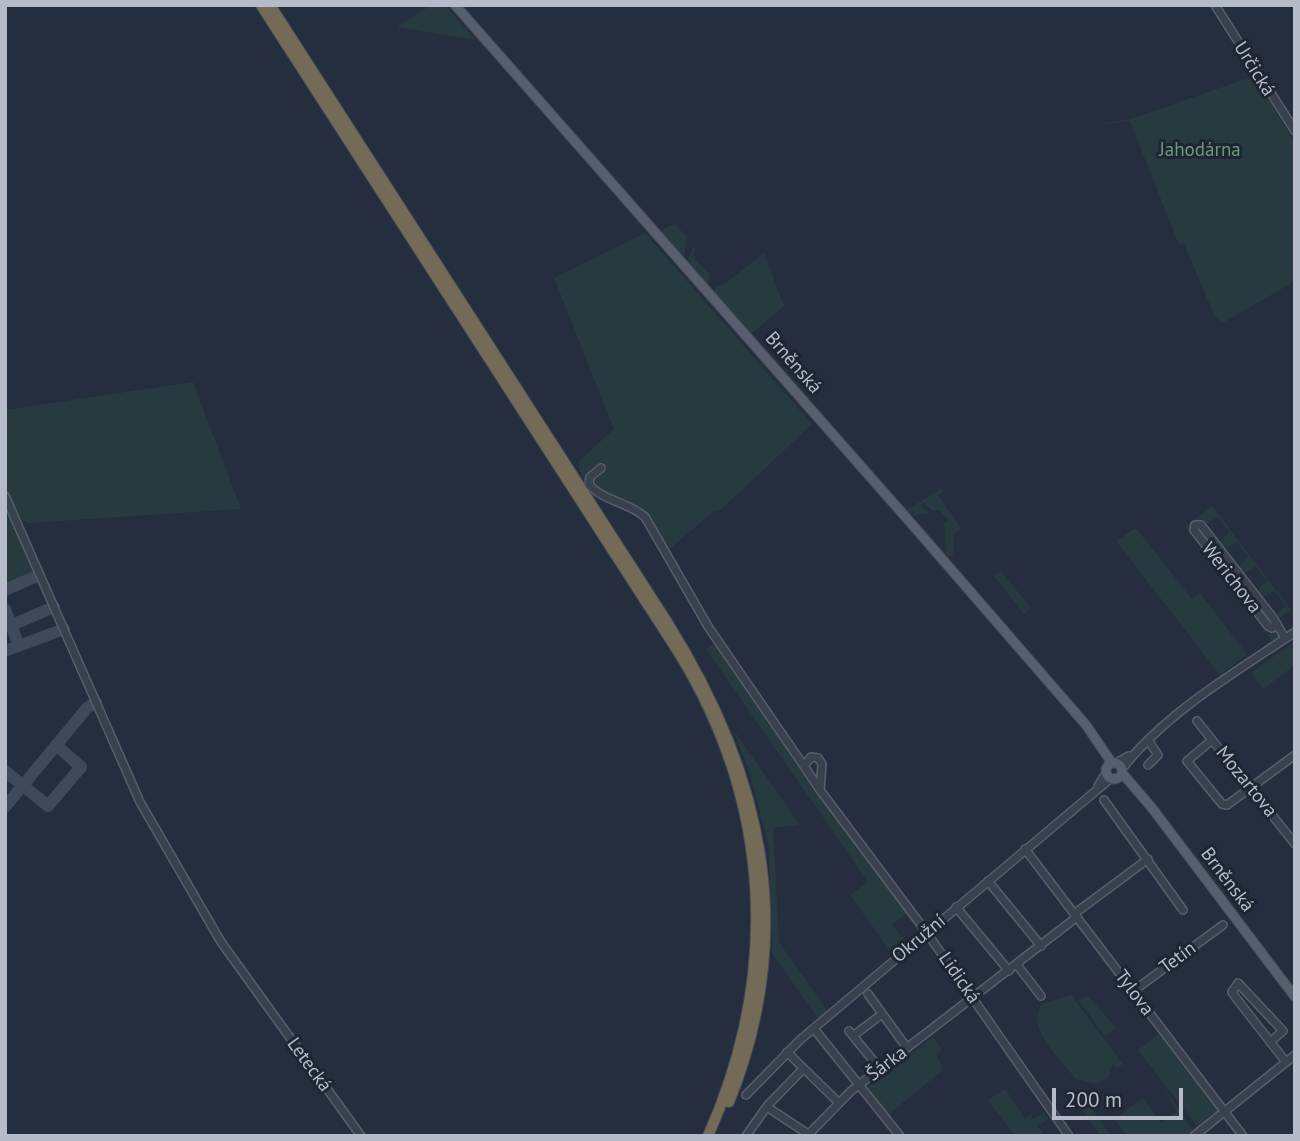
<!DOCTYPE html>
<html>
<head>
<meta charset="utf-8">
<style>
  body { margin:0 }
  #map { position:relative; width:1300px; height:1141px; overflow:hidden; background:#252e3e; font-family:"PT Sans",sans-serif }
  canvas { display:block }
  .frame { position:absolute; inset:0; border:7px solid #b5bbc9; pointer-events:none }
  .scale { position:absolute; left:1052px; top:1088px; width:131px; height:32px; box-sizing:border-box; border:4px solid #b5bbc9; border-top:0; padding-left:9px; font-size:21px; line-height:24px; white-space:nowrap; color:#b5bbc9; -webkit-text-stroke:5px #1e2533; paint-order:stroke }
</style>
</head>
<body>
<div id="map">
<canvas width="1300" height="1141"></canvas>
<div class="frame"></div>
<div class="scale">200 m</div>
</div>
<script>
const ctx = document.querySelector('canvas').getContext('2d');
ctx.lineJoin = 'round';
function paint(path, color) { ctx.fillStyle = color; ctx.fill(path, 'evenodd'); }
function trace(path, color, width, dash) { ctx.strokeStyle = color; ctx.lineWidth = width; ctx.lineCap = dash ? 'butt' : 'round'; ctx.setLineDash(dash || []); ctx.stroke(path); }
function drawText(font, color, halo, rows, align = 'center') {
  ctx.font = font + ' "PT Sans",sans-serif'; ctx.lineWidth = 6; ctx.setLineDash([]); ctx.textBaseline = 'middle'; ctx.strokeStyle = halo; ctx.fillStyle = color; for (const [text, x, y, turn = 0] of rows) {
    ctx.save(); ctx.translate(x, y); ctx.rotate((+turn || 0) * Math.PI / 180); ctx.textAlign = isNaN(turn) ? turn : align; if (halo) ctx.strokeText(text, 0, 0); ctx.fillText(text, 0, 0); ctx.restore();
  }
}
paint(new Path2D(`
  M431,5H445L476,40L397,27Z
  M1251,77L1257,81L1295,143V281L1223,323L1215,317L1184,244L1179,245L1130,121L1096,125L1134,118Z
  M675,224L687,237L684,256L662,234L663,229Z
  M645,233L812,424L725,506L718,511L715,510L664,554C658,543 652,523 642,516C625,502 573,490 580,460L614,429L554,278Z
  M693,246L696,251H693L695,259L710,275L708,283H704L687,262Z
  M764,253L784,306L750,335L715,294V287L726,283Z
  M193,382L241,509L29,523L18,519L5,487V410Z
  M942,488L944,491L938,495L961,529L954,534L953,555L947,557L944,524L948,520L940,511H933L924,503L920,505L930,513L913,516L914,510L909,513L907,510Z
  M5,501L35,570L21,580L7,583L5,587Z
  M1212,506L1295,615L1290,610L1277,620L1275,616L1286,606L1275,591L1261,598L1256,592L1267,581L1256,566L1242,574L1237,568L1248,557L1237,542L1223,549L1219,543L1229,532L1218,517L1204,525L1200,519L1190,527L1192,534L1267,628V633L1269,635L1272,630L1278,631L1280,638L1274,643L1185,527Z
  M1136,528L1192,599L1200,593L1247,654L1220,675L1116,541Z
  M1001,571L1031,608L1024,614L994,576Z
  M1295,641V665L1263,689L1251,673Z
  M716,642L907,913L892,924L908,945L899,952H891L850,895L868,882L706,649Z
  M733,729L800,825L773,828L779,942L827,1010L819,1020L772,953L769,848L749,770Z
  M1071,995L1123,1064L1117,1068L1113,1064L1108,1078L1096,1084L1076,1079C1061,1060 1025,1028 1042,1004Z
  M1087,995L1116,1028L1105,1036L1079,1001Z
  M1161,1033L1220,1110L1199,1129L1138,1050Z
  M933,1037L942,1049L937,1055L943,1070L888,1115L867,1087Z
  M1161,1084L1194,1132L1191,1136H1127L1114,1119L1143,1098L1161,1123L1177,1112Z
  M1005,1089L1025,1118L1033,1113L1031,1120L1044,1112L1048,1119L1038,1126L1044,1136H1015L988,1100Z
  M1080,1091L1111,1136H1101L1072,1097Z`), '#273a3f');
trace(new Path2D(`
  M5,590L39,575
  M5,609L19,646
  M12,625L54,607
  M5,651L64,629
  M5,771L48,806L81,767L56,745
  M5,807L87,708L96,702`), '#40495a', 12);
const minor = new Path2D(`
  M1215,5L1295,131
  M601,468L590,477L589,484C602,501 629,502 645,517L709,628L804,766
  M5,496L140,802L221,942L361,1136
  M1277,624L1272,628L1268,626L1194,530L1195,525H1201L1273,618L1285,638
  M1197,721L1295,844
  M1148,740L1158,755L1148,765
  M1212,740L1187,761L1222,804L1227,805L1295,755
  M1116,763L1129,756
  M1122,769C1166,712 1236,672 1295,632
  M1098,786L1106,773
  M820,790L822,764L818,758L811,757L804,766L820,790L927,933L1069,1136
  M1104,800L1183,910
  M1025,849L1243,1136
  M988,881L1041,946
  M956,907L1009,971
  M1074,914L1148,859
  M1017,965L1041,996
  M1132,992L1223,925
  M868,994L907,1048
  M815,1030L900,1136
  M849,1031L880,1069
  M853,1036L882,1014
  M1270,1042L1283,1031L1238,983L1232,992L1236,998L1286,1062
  M787,1052L838,1102
  M746,1095L801,1039L1110,779
  M767,1107L808,1134
  M746,1136L768,1105L803,1069
  M807,1136L851,1091L1077,917
  M1194,1136L1295,1055`);
const major = new Path2D(`
  M455,5L910,522L1086,725L1112,763
  M1106 771a8 8 0 1 1 16 0a8 8 0 1 1-16 0Z
  M1122,773L1152,808L1295,997`);
const highway = new Path2D(`
  M261,5L679,653C772,805 780,974 708,1136
  M270,5L667,622C762,774 799,929 729,1102`);
trace(minor, '#575e6c', 10);
trace(major, '#424957', 11);
trace(highway, '#444b59', 12);
trace(minor, '#39404e', 7);
trace(major, '#575f6e', 9);
trace(highway, '#736b57', 10);
drawText('19px', '#b5bbc9', '#1e2533', [
  ["Určická",1254,69,58],
  ["Brněnská",793,363,49],
  ["Werichova",1231,578,52],
  ["Mozartova",1246,782,51],
  ["Brněnská",1227,880,53],
  ["Okružní",919,939,-40],
  ["Tetín",1178,958,-37],
  ["Lidická",959,978,55],
  ["Tylova",1134,993,53],
  ["Šárka",887,1064,-37],
  ["Letecká",309,1065,54]
]);
drawText('19px', '#6d997b', '#1e2533', [
  ["Jahodárna",1200,151]
]);
</script>
</body>
</html>
